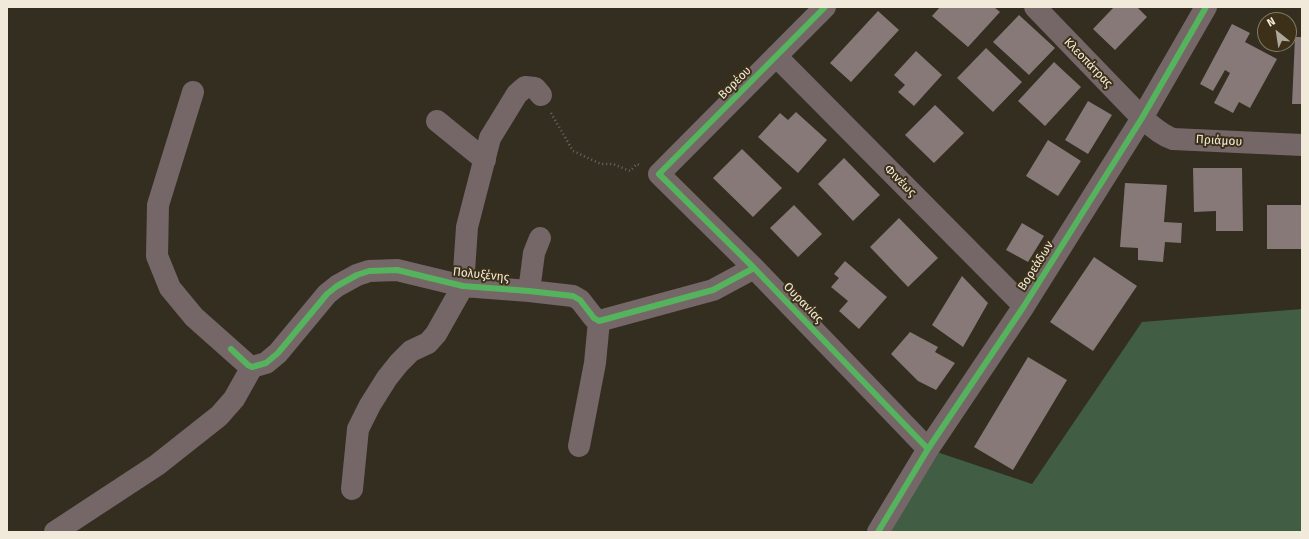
<!DOCTYPE html>
<html>
<head>
<meta charset="utf-8">
<style>
  body { margin:0 }
  #map { position:relative; width:1309px; height:539px; overflow:hidden; background:#342e20; font-family:"Fira Sans",sans-serif }
  canvas { display:block }
  .frame { position:absolute; inset:0; border:8px solid #f1eadb; pointer-events:none }
  .north { position:absolute; left:1257px; top:12px; width:40px; height:40px; box-sizing:border-box; background:#3c3118; border:1px solid #847b66; border-radius:50%; rotate:330deg; font-size:11px; font-weight:700; line-height:16px; text-align:center; color:#f1eadb }
  .north::after { content:''; display:block; margin:auto; width:14px; height:18px; background:#afa89a; clip-path:polygon(50% 0,100% 100%,50% 72%,0 100%) }
</style>
</head>
<body>
<div id="map">
<canvas width="1309" height="539"></canvas>
<div class="frame"></div>
<div class="north">N</div>
</div>
<script>
const ctx = document.querySelector('canvas').getContext('2d');
ctx.lineJoin = 'round';
function paint(path, color) { ctx.fillStyle = color; ctx.fill(path, 'evenodd'); }
function trace(path, color, width, dash) { ctx.strokeStyle = color; ctx.lineWidth = width; ctx.lineCap = dash ? 'butt' : 'round'; ctx.setLineDash(dash || []); ctx.stroke(path); }
function drawText(font, color, halo, rows, align = 'center') {
  ctx.font = font + ' "Fira Sans",sans-serif'; ctx.lineWidth = 4; ctx.setLineDash([]); ctx.textBaseline = 'middle'; ctx.strokeStyle = halo; ctx.fillStyle = color; for (const [text, x, y, turn = 0] of rows) {
    ctx.save(); ctx.translate(x, y); ctx.rotate((+turn || 0) * Math.PI / 180); ctx.textAlign = isNaN(turn) ? turn : align; if (halo) ctx.strokeText(text, 0, 0); ctx.fillText(text, 0, 0); ctx.restore();
  }
}
paint(new Path2D(`
  M1302,309V532H872L928,449L1032,484L1142,322Z`), '#415d44');
paint(new Path2D(`
  M940,7H994L1000,12L968,47L932,16Z
  M1114,7H1137L1147,17L1115,50L1093,29Z
  M878,11L899,30L851,82L830,63Z
  M1019,15L1055,48L1029,75L993,42Z
  M1232,24L1250,33L1245,42L1277,59L1250,108L1239,102L1233,113L1214,103L1230,73L1225,70L1213,91L1200,84Z
  M1295,37H1302V104H1292Z
  M986,48L1022,82L993,112L957,78Z
  M916,51L942,75L914,106L898,92L905,85L894,75Z
  M1054,62L1081,87L1045,126L1018,101Z
  M1088,101L1112,115L1088,154L1065,140Z
  M935,105L964,133L934,163L905,135Z
  M796,112L827,140L798,173L758,137L780,113L788,120Z
  M1048,140L1081,161L1058,196L1026,176Z
  M742,149L782,188L753,217L713,178Z
  M844,158L880,195L853,221L818,184Z
  M1193,168H1242L1243,231H1216V211L1194,212Z
  M1125,183L1167,185L1164,222L1182,223L1181,243L1165,242L1163,262L1138,260V248L1120,247Z
  M794,205L822,234L798,257L770,228Z
  M1267,205H1302V249H1267Z
  M899,218L938,258L908,287L870,247Z
  M1022,223L1044,236L1028,262L1006,250Z
  M1094,257L1137,286L1093,351L1050,322Z
  M845,261L887,297L859,329L839,311L848,301L831,287L839,278L834,274Z
  M962,276L988,303L963,347L932,325Z
  M910,332L938,347L935,352L955,363L936,390L918,381L891,354Z
  M1028,357L1067,380L1013,470L974,447Z`), '#867977');
trace(new Path2D(`
  M551,113L573,151L601,164H613L630,171L637,164L641,166`), '#706562', 2.5, [1, 3]);
trace(new Path2D(`
  M825,7L659,174L754,268L928,449
  M1035,7L1142,118C1152,126 1161,135 1173,139L1302,145
  M776,56L1024,306
  M193,92L158,205L157,256L170,288L194,317L248,365L252,367L266,363L278,353L327,294L337,286L357,275L369,271L397,270L463,286L529,291L573,296L580,300L594,318L599,321L713,290L754,268
  M437,121L485,160
  M529,291L534,253L540,238
  M579,446L595,363L599,321
  M352,489L358,429L370,405L387,378L399,363L411,351L428,343L436,334L463,286L467,227L490,138L517,94L525,87L535,88L541,95
  M55,532L157,465L219,416L234,399L252,367
  M878,532L928,449L1024,306L1142,118L1206,7`), '#756667', 22);
trace(new Path2D(`
  M825,7L659,174L754,268L928,449
  M231,349L248,365L252,367L266,363L278,353L327,294L337,286L357,275L369,271L397,270L463,286L529,291L573,296L580,300L594,318L599,321L713,290L754,268
  M878,532L928,449L1024,306L1142,118L1206,7`), '#56b35d', 6);
drawText('12px', '#f1eadb', '#3c3118', [
  ["Κλεοπάτρας",1088,63,46],
  ["Βορέου",735,83,-45],
  ["Πριάμου",1219,141,3],
  ["Φινέως",900,181,45],
  ["Βορεάδων",1036,266,-58],
  ["Πολυξένης",481,275,6],
  ["Ουρανίας",803,303,46]
]);
</script>
</body>
</html>
